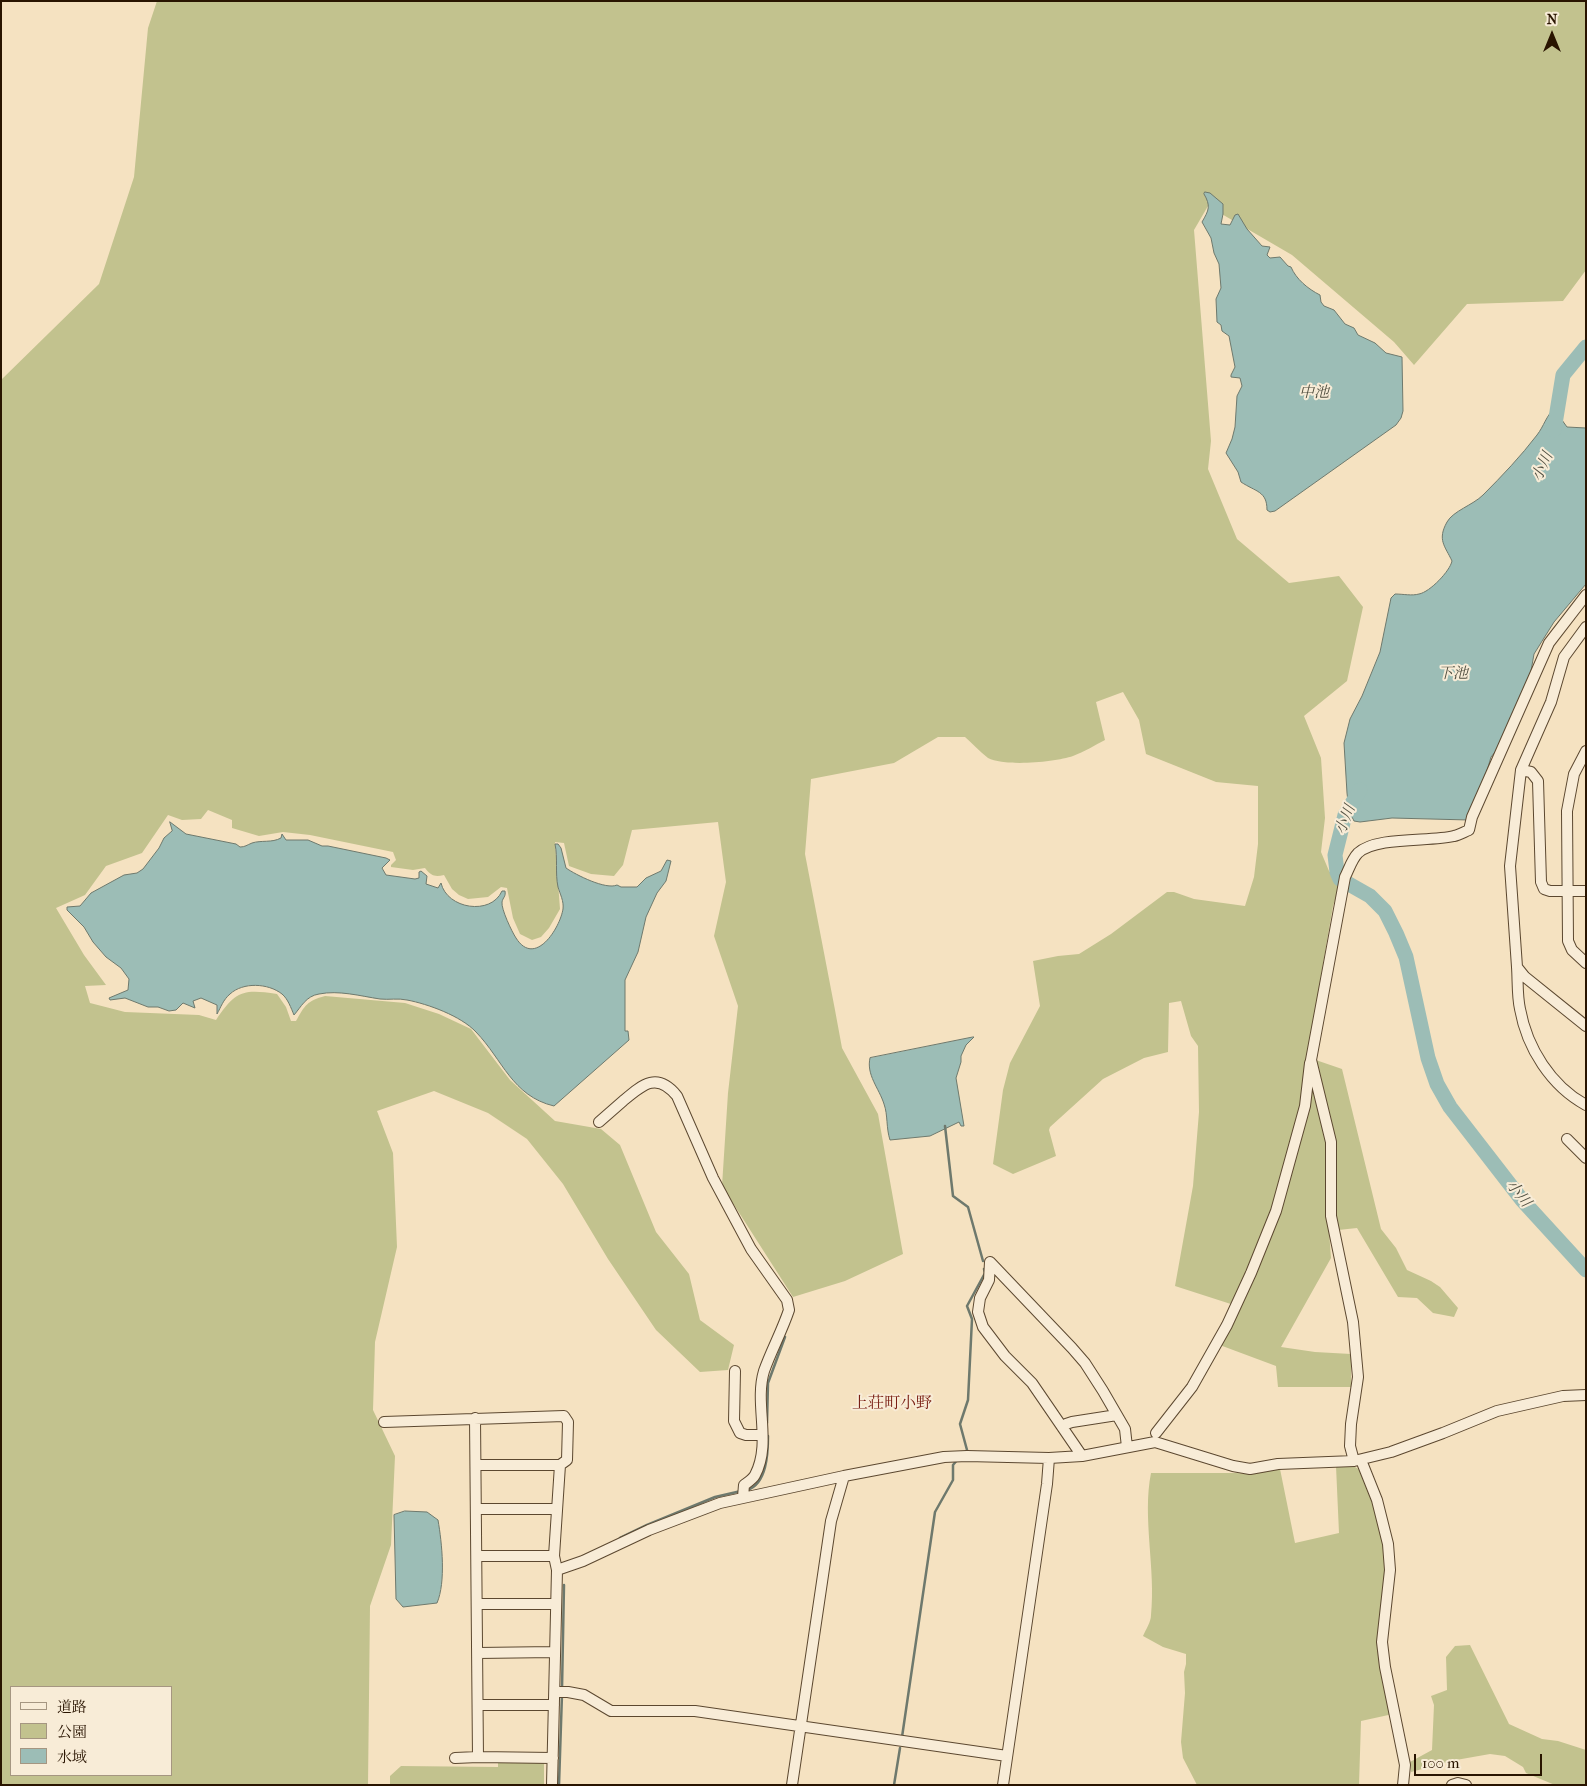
<!DOCTYPE html>
<html>
<head>
<meta charset="utf-8">
<style>
  body { margin:0 }
  #map { position:relative; width:1587px; height:1786px; overflow:hidden; background:#f5e2c1; font-family:"IM FELL French Canon","Noto Serif JP",serif }
  canvas { display:block }
  .frame { position:absolute; inset:0; border:2px solid #291400; pointer-events:none }
  .legend { position:absolute; left:10px; top:1686px; width:162px; height:90px; box-sizing:border-box; background:#f8ecd7; border:1px solid #a59681; margin:0; padding:6px 9px; list-style:none; font-size:15px; color:#291400 }
  .legend li { display:flex; align-items:center; gap:10px; height:25px }
  .legend b { width:25px; border:1px solid #a59681 }
  .north { position:absolute; left:1527px; top:10px; width:50px; height:50px; -webkit-text-stroke:4px #f8ecd7; paint-order:stroke; rotate:0deg; font-size:14px; font-weight:700; line-height:20px; text-align:center; color:#291400 }
  .north::after { content:''; display:block; margin:auto; width:18px; height:22px; background:#291400; clip-path:polygon(50% 0,100% 100%,50% 72%,0 100%) }
  .scale { position:absolute; left:1414px; top:1754px; width:128px; height:22px; box-sizing:border-box; border:2px solid #291400; border-top:0; padding-left:6px; font-size:15px; line-height:18px; white-space:nowrap; color:#291400; -webkit-text-stroke:4px #f8ecd7; paint-order:stroke }
</style>
</head>
<body>
<div id="map">
<canvas width="1587" height="1786"></canvas>
<div class="frame"></div>
<ul class="legend">
<li><b style="height:6px;background:#f8ecd7"></b>道路</li>
<li><b style="height:14px;background:#c2c28e"></b>公園</li>
<li><b style="height:14px;background:#9cbdb6"></b>水域</li>
</ul>
<div class="north">N</div>
<div class="scale">100 m</div>
</div>
<script>
const ctx = document.querySelector('canvas').getContext('2d');
ctx.lineJoin = 'round';
function paint(path, color) { ctx.fillStyle = color; ctx.fill(path, 'evenodd'); }
function trace(path, color, width, dash) { ctx.strokeStyle = color; ctx.lineWidth = width; ctx.lineCap = dash ? 'butt' : 'round'; ctx.setLineDash(dash || []); ctx.stroke(path); }
function drawText(font, color, halo, rows, align = 'center') {
  ctx.font = font + ' "IM FELL French Canon","Noto Serif JP",serif'; ctx.lineWidth = 4; ctx.setLineDash([]); ctx.textBaseline = 'middle'; ctx.strokeStyle = halo; ctx.fillStyle = color; for (const [text, x, y, turn = 0] of rows) {
    ctx.save(); ctx.translate(x, y); ctx.rotate((+turn || 0) * Math.PI / 180); ctx.textAlign = isNaN(turn) ? turn : align; if (halo) ctx.strokeText(text, 0, 0); ctx.fillText(text, 0, 0); ctx.restore();
  }
}
paint(new Path2D(`
  M157,1H1586V270L1563,301L1467,304L1414,365L1394,342L1292,255L1208,206L1194,230L1211,441L1208,469L1237,539L1289,583L1339,576L1363,607L1347,681L1304,716L1321,758L1325,818L1321,852L1329,871L1340,884L1333,906L1307,1057L1342,1069L1381,1229L1396,1248L1407,1270L1431,1281L1440,1287L1458,1308L1454,1317L1433,1313L1417,1298L1398,1297L1357,1228L1329,1231L1331,1258L1281,1347L1315,1352L1351,1354V1387H1278L1276,1366L1217,1344L1237,1306L1175,1286L1193,1186L1199,1112L1198,1046L1191,1036L1181,1001L1169,1003L1168,1052L1144,1058L1103,1079L1050,1127L1049,1130L1056,1156L1013,1174L993,1164L1003,1090L1010,1063L1040,1006L1033,961L1058,956L1079,954L1111,934L1167,892H1174L1194,899L1245,906L1254,877L1258,844V786L1216,782L1146,754L1139,720L1123,692L1096,702L1105,740C1095,745 1084,752 1073,756C1056,762 1005,767 988,758C980,752 972,743 965,737H938L894,763L811,779L805,854L835,1010L842,1048L878,1114L903,1254L845,1281L793,1297L722,1186L728,1093L738,1006L714,936L726,882L718,822L632,830L623,865L614,876L591,874L569,866L564,843L555,842L560,909L549,928L541,937L532,940L520,934L513,918L507,888L501,887L488,897L468,899L459,895L452,889L444,875C435,877 431,876 425,868L413,870L391,867V865L396,860L393,852L310,835L283,832L259,836L232,828V820L208,810L201,819L182,820L168,815L142,853L106,866L85,895L56,908L84,955L106,985L85,986L90,1003L125,1012L199,1015L216,1020C236,991 242,989 277,994L286,1007L291,1021H296C305,1005 307,1001 325,996L405,1003L439,1014L471,1029L510,1080L555,1121L601,1129L620,1145L656,1232L689,1274L700,1320L734,1345L728,1370L700,1372L656,1330L608,1259L563,1184L527,1139L488,1113L434,1091L377,1111L393,1153L397,1247L375,1342L373,1410L395,1456L391,1545L370,1606L368,1785H1V380L99,284L134,177L148,28ZM11,1687H171V1775H11Z
  M1336,1466L1355,1467L1362,1471L1383,1533L1386,1563L1381,1618L1393,1714L1361,1721L1359,1785H1197L1183,1758L1181,1742L1185,1693L1184,1672L1186,1664V1654L1163,1647L1143,1636C1146,1629 1151,1622 1151,1615C1156,1569 1142,1518 1151,1473H1236L1250,1474L1280,1469L1295,1543L1339,1533Z
  M1470,1645L1509,1724L1542,1739L1558,1741L1586,1750V1785H1555L1526,1773L1523,1767L1505,1756L1490,1754L1456,1760L1411,1772L1410,1762L1432,1750L1434,1705L1431,1696L1447,1690L1446,1657L1455,1646Z
  M498,1763H544V1785H390V1776L401,1766L498,1767Z`), '#c2c28e');
const water = new Path2D(`
  M1205,192L1210,193L1223,204V214L1221,224L1230,225L1235,215L1238,214L1247,229L1262,246L1270,247L1267,255L1270,258L1280,257L1288,266L1291,267C1296,279 1308,289 1320,295L1321,302L1324,306L1334,310L1345,324L1354,328L1358,335L1375,343L1386,353L1402,357L1403,411L1401,418L1396,425L1275,511L1270,512L1267,510C1267,491 1256,492 1241,482L1238,472L1226,453L1232,439L1235,427L1237,396L1242,386L1240,378L1231,377V375L1235,367L1229,336L1222,331L1221,325L1217,322L1216,299L1221,288L1219,264L1214,253L1211,238L1202,222C1209,210 1211,206 1204,194Z
  M1554,409L1567,427L1586,428V584L1554,622L1534,654L1528,688L1500,746L1491,757L1475,812L1469,820L1392,818L1360,822L1354,821L1349,811L1347,793L1344,743L1350,719L1362,696L1380,652L1391,598L1395,594C1403,594 1412,596 1419,594C1430,592 1450,571 1452,561C1445,546 1437,540 1447,522C1453,511 1473,505 1483,495C1502,476 1521,456 1537,435C1544,426 1546,416 1554,409Z
  M170,822L186,834L236,844L240,847C245,847 247,845 252,843C261,840 272,843 281,838L282,834L286,840H308L322,846H328L386,858L390,860L382,868L386,875L415,879L419,878V872L421,871L427,876L426,884L438,888L441,883C447,909 491,916 502,891H505C506,897 503,897 502,902C501,909 512,932 516,938C535,968 560,928 563,909C564,901 560,894 558,887C555,873 558,858 555,844H558L561,848L566,868C576,875 606,890 617,885L621,887H637L646,878L661,871L667,860L671,861L666,881L657,893L646,917L638,952L625,980V1031H628L629,1040L554,1106C512,1096 503,1060 476,1032C461,1016 428,1004 407,1000C398,998 389,1000 380,999C360,996 339,990 319,994C306,996 301,1007 294,1015C291,1008 288,999 282,994C268,983 243,982 230,994C223,1000 221,1007 217,1014V1005L201,998L193,1001L195,1008L183,1003L176,1010L169,1011L158,1007H148L125,998L110,1000L109,998L128,990L129,979L121,968L106,957L93,942L84,927L67,910V907L80,906L91,893L124,875L137,873L143,869L159,848L164,838L172,831Z
  M973,1037H974L966,1045L961,1056V1062L956,1078L964,1126H961L959,1122L930,1136L890,1140C886,1128 888,1115 884,1104C879,1088 866,1075 870,1058Z
  M405,1511L427,1512L438,1520C442,1543 446,1582 437,1603L403,1607L396,1599L394,1515Z`);
paint(water, '#9cbdb6');
trace(water, '#6e796d', 1);
trace(new Path2D(`
  M945,1126L953,1196L968,1207L983,1261
  M767,1423L768,1383L785,1337
  M966,1452L967,1450L960,1424L968,1400L972,1319L967,1306L985,1273L984,1269
  M747,1490C767,1484 768,1453 768,1436
  M620,1538L647,1525L715,1497L741,1491
  M562,1689L564,1585
  M902,1737L935,1512L953,1480V1465L958,1459
  M559,1785L562,1694
  M894,1785L900,1748`), '#6e796d', 2.5);
trace(new Path2D(`
  M1554,430L1563,375L1586,347
  M1360,790L1345,815L1335,855L1337,872L1340,879L1370,896L1385,911L1396,933L1406,957L1428,1058L1437,1084L1450,1107L1522,1200L1586,1270`), '#9cbdb6', 15);
const minor = new Path2D(`
  M1586,627L1564,657L1551,702L1521,770L1510,866L1517,967L1525,977L1586,1026
  M1586,751L1574,774L1567,811L1568,941L1572,950L1586,963
  M1521,770L1531,772L1538,781L1541,882L1544,889L1550,891H1586
  M1517,967C1518,981 1517,996 1520,1009C1527,1048 1551,1086 1586,1105
  M599,1122C607,1115 615,1108 623,1101C642,1085 657,1071 677,1096L713,1178L751,1249L787,1300L789,1310C782,1331 771,1351 764,1371C754,1404 772,1443 755,1475C753,1479 748,1482 744,1485L743,1497
  M1567,1139L1586,1158
  M990,1262L1072,1348L1085,1363L1103,1391L1125,1429L1127,1447
  M990,1262L989,1280L980,1298L978,1312L983,1327L1005,1356L1032,1383L1082,1456
  M735,1371L734,1421L740,1433L746,1435H762
  M475,1418L478,1757L553,1758
  M384,1422L564,1416L568,1422L567,1460L560,1465L554,1556L557,1570L552,1785
  M1066,1424L1072,1422L1117,1415
  M1156,1433L1192,1387L1227,1325L1251,1273L1276,1211L1305,1106L1310,1063
  M1361,1460L1377,1500L1388,1544L1390,1570L1382,1642L1385,1667L1405,1765L1403,1785
  M1354,1461L1350,1446L1351,1424L1358,1377L1353,1322L1331,1216V1142L1311,1060L1345,877C1349,869 1352,859 1358,853C1376,836 1431,842 1454,836C1459,835 1464,832 1469,830L1472,817L1549,643L1586,595
  M476,1465H560
  M477,1509H557
  M477,1556H554
  M557,1570L583,1561L649,1530L720,1503L844,1476L944,1457L967,1456L1049,1458L1082,1456L1155,1442L1233,1466L1250,1469L1278,1464L1354,1461L1391,1452L1443,1433L1497,1411L1563,1396L1586,1395
  M478,1604H556
  M478,1653L554,1652
  M555,1692H568L584,1695L611,1711H695L1007,1756
  M478,1705H554
  M455,1758L478,1757
  M792,1785L831,1521L844,1476
  M1003,1785L1047,1484L1049,1458
  M1452,1785L1458,1783L1466,1785`);
trace(minor, '#5c4830', 12);
trace(minor, '#f8ecd7', 10);
drawText('italic 15px', '#514f40', '#f8ecd7', [
  ["中池",1314,393],
  ["小川",1543,467,-66],
  ["下池",1453,674],
  ["小川",1346,820,-69],
  ["小川",1518,1194,51]
]);
drawText('16px', '#7a1f14', '#f8ecd7', [
  ["上荘町小野",892,1404]
]);
</script>
</body>
</html>
